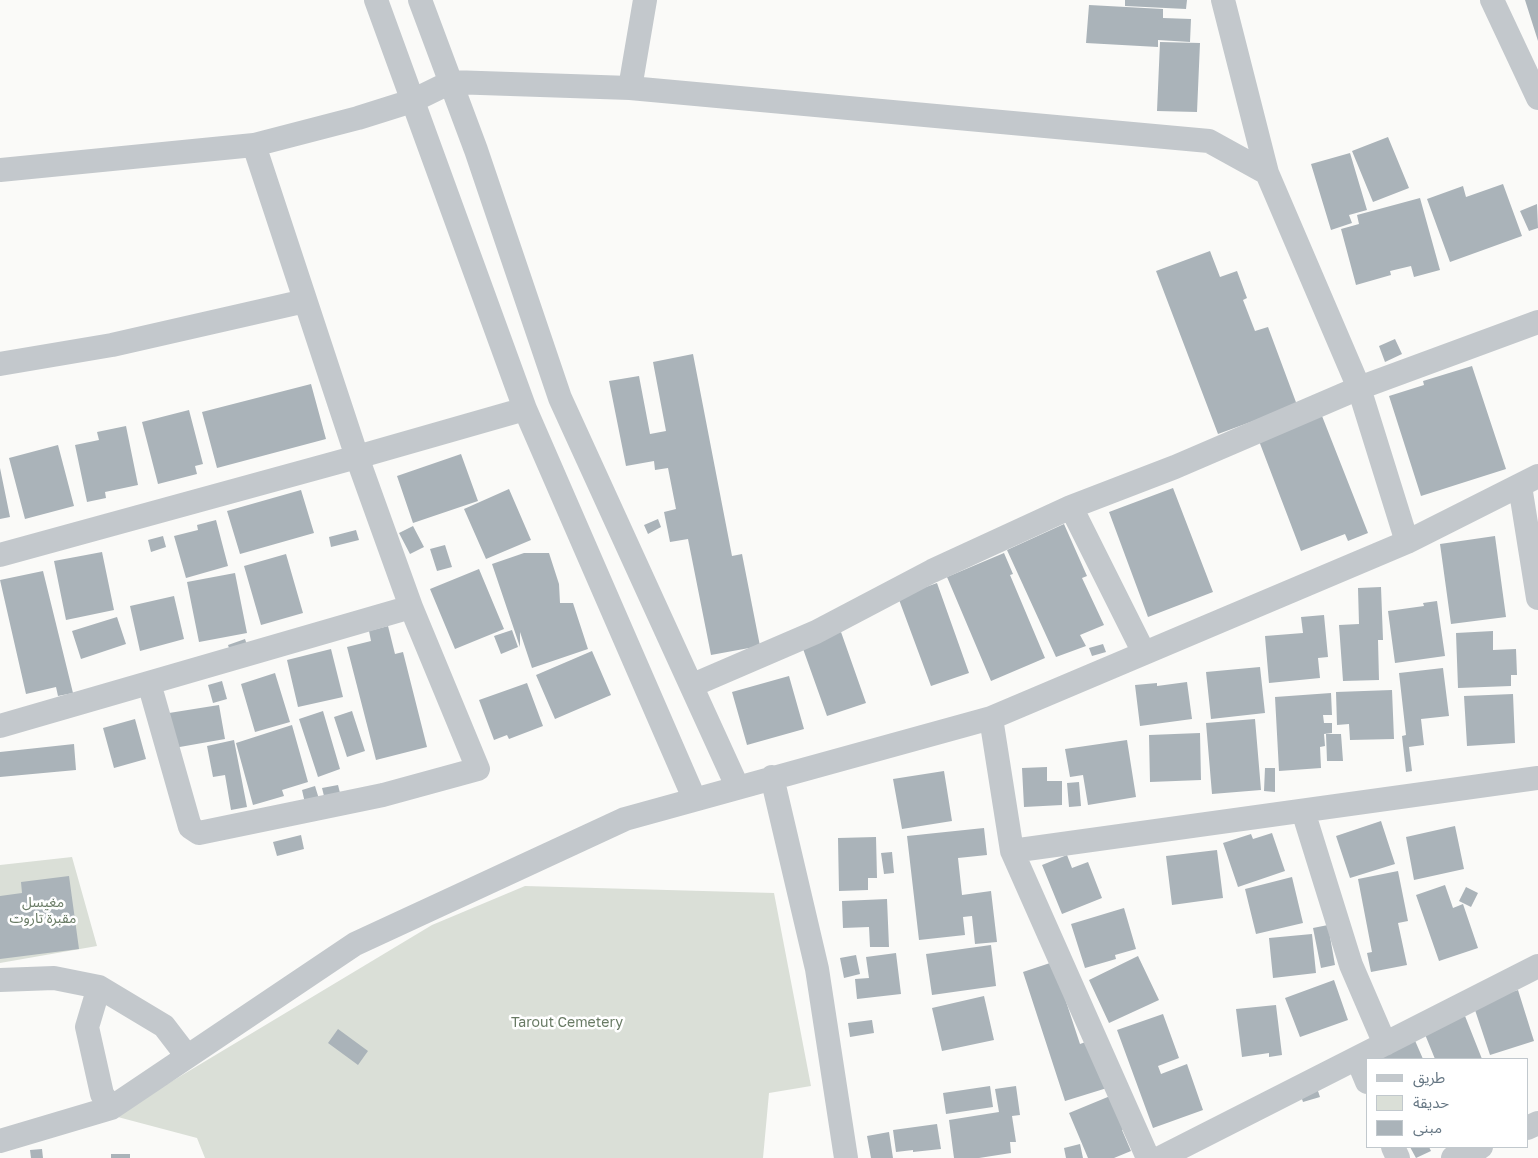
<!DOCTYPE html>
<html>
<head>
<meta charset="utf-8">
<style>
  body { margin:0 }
  #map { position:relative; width:1538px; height:1158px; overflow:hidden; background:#fafaf8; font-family:"Golos Text","Noto Sans Arabic",sans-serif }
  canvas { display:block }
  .legend { position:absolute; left:1366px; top:1058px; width:162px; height:90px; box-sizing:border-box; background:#fff; border:1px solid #c1c8cd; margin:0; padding:6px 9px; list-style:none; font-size:15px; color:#657683 }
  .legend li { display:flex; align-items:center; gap:10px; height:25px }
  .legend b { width:25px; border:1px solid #c1c8cd }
</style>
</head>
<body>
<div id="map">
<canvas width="1538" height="1158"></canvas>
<ul class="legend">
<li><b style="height:6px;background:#c3c8cc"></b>طريق</li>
<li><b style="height:14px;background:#dadfd7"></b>حديقة</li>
<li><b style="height:14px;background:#aab3b9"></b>مبنى</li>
</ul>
</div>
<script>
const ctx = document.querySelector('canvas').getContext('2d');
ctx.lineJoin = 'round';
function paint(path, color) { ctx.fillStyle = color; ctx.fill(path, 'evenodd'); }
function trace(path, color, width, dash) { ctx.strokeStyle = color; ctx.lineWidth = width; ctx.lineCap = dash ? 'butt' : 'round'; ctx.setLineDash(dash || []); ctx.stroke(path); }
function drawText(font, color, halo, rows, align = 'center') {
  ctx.font = font + ' "Golos Text","Noto Sans Arabic",sans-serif'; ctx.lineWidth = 5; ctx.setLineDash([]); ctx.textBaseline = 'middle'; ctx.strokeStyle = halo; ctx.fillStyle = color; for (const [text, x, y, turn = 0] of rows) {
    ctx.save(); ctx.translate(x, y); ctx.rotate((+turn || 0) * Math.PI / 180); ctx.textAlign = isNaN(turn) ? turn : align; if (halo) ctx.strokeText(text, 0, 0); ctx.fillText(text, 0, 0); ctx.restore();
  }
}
paint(new Path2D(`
  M72,857L97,946L0,963V865Z
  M525,886L774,893L811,1086L769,1093L763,1158H205L197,1138L114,1116L432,925Z`), '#dadfd7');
paint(new Path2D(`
  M1125,0H1187L1186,9L1125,6Z
  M1525,0H1538V41Z
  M1089,5L1163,9V18L1191,19L1190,42L1158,40V47L1086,43Z
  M1160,42L1200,43L1197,112L1157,111Z
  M1388,137L1409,188L1373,202L1352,151Z
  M1350,153L1367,210L1349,215L1352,223L1331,230L1311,164Z
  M1503,184L1522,236L1450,262L1427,199L1463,186L1466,197Z
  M1420,198L1440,270L1414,277L1411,266L1390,271L1391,275L1356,285L1341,229L1359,224L1357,215Z
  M1537,204L1538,228L1529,231L1520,211Z
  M1210,251L1220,277L1237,271L1247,298L1243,300L1255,331L1268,327L1297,405L1218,434L1156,271Z
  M1395,339L1402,354L1385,362L1379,346Z
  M693,354L732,556L742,554L760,646L711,655L688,539L670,542L664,512L676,509L668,468L655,470L654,461L626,466L609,381L639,376L650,434L666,431L653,362Z
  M1472,366L1506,469L1421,496L1389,396L1424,385L1423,381Z
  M311,384L326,439L217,468L202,412Z
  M189,410L203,464L195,466L197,474L158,484L142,422Z
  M1322,416L1368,533L1348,541L1345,534L1301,551L1259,441Z
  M126,426L138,485L105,492L106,498L87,502L75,445L99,440L97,432Z
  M58,445L74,506L25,519L9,458Z
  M461,454L478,501L413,523L397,476Z
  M0,468L10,517L0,519Z
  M1173,488L1213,592L1148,617L1109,512Z
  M509,489L531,540L486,559L464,509Z
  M301,490L314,533L240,554L227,511Z
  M658,519L661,527L648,534L644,525Z
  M216,520L228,566L186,578L174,536L198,530L197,525Z
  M1064,524L1087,576L1082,578L1104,625L1080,635L1086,646L1056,657L1007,550Z
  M413,526L424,547L410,554L399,533Z
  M356,530L359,540L331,547L329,537Z
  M163,536L166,547L151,552L148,540Z
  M1495,536L1506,617L1451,624L1440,544Z
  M445,545L452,567L437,571L430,549Z
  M102,552L114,610L66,620L54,561Z
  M524,553H549L559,584L560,603H573L588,649L532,668L520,632V647L492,564Z
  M1004,553L1013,574L1010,575L1045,658L991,681L947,577Z
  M286,554L303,613L261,625L244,566Z
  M479,569L504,629L455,649L430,589Z
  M43,571L73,693L58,696L56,687L26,694L0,580Z
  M235,573L247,633L199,642L187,582Z
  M937,583L969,673L931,686L898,597Z
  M1381,587L1383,640H1378L1379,680L1343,681L1339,625L1359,624L1358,588Z
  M174,596L184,639L140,651L130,606Z
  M1437,601L1445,656L1395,663L1388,611L1424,606L1423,603Z
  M1324,615L1328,657L1318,658L1320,678L1269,683L1265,636L1303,633L1301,617Z
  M117,617L126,644L81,659L72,631Z
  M388,626L395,654L403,652L427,747L376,760L347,647L371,641L369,631Z
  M512,630L518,647L501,654L494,636Z
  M1493,631V650L1516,649L1517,675H1511V686L1458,688L1456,633Z
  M841,632L866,703L827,716L802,646Z
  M245,639L248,648L231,654L228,645Z
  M1103,644L1106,652L1092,656L1089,648Z
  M331,649L343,697L298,707L287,660Z
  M592,651L611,695L555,719L536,675Z
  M1260,667L1265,713L1211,719L1206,672Z
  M1443,668L1449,716L1421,719L1424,745L1409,747L1412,771L1406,772L1402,736L1406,735L1399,673Z
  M275,673L290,722L255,732L241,684Z
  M789,676L804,729L747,745L732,692Z
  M222,681L227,699L213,703L208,685Z
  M1187,682L1192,719L1140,726L1135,685L1157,683V686Z
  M527,683L543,726L509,739L507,735L494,740L479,700Z
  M1392,690L1394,739L1350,740L1349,724L1337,725L1336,692Z
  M1331,693L1332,715H1323L1324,723H1332V733L1324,734L1325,746L1320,747L1321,768L1279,771L1275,697Z
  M1513,694L1515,743L1467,746L1464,696Z
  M219,705L225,739L174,748L169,713Z
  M323,711L340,769L318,777L299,719Z
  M352,711L365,751L347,757L334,717Z
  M135,719L146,759L114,768L103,728Z
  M1255,719L1261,790L1212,794L1206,723Z
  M292,725L308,782L282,790L284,796L253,805L236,743Z
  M1200,733L1201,780L1150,782L1149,735Z
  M1326,734H1341L1343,761H1327Z
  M234,740L247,807L231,810L225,775L213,777L207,746Z
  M1127,740L1136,797L1088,805L1083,775L1070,777L1065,749Z
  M74,744L76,770L0,777V752Z
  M1047,767V781H1062V805L1024,807L1022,768Z
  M1265,768H1275V792L1264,791Z
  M944,771L952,821L902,829L893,779Z
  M1079,782L1081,806L1069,807L1067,783Z
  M338,785L340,793L324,796L322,788Z
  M315,786L319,799L305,803L302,790Z
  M1381,821L1395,864L1350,878L1336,836Z
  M1455,826L1464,869L1414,880L1406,837Z
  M984,828L987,855L958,858L962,895L991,891L997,942L975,944L972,916L963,917L965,935L919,940L907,836Z
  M1272,833L1285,871L1238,887L1223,843L1251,834L1253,839Z
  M301,835L304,849L277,856L273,842Z
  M876,837L877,878H868V890L839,891L838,838Z
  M1217,850L1223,898L1172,905L1166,856Z
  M892,852L894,873L884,874L881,853Z
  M1067,855L1072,868L1088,862L1102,898L1062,914L1042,865Z
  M1398,871L1408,921L1398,923L1407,965L1371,972L1367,953L1372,952L1358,879Z
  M69,876L79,949L0,959V896L22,893L21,882Z
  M1292,877L1303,923L1256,934L1245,889Z
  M1445,885L1453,908L1463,904L1478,948L1439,961L1416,895Z
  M1466,887L1478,893L1471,907L1459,901Z
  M887,899L889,947H870L869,927L843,928L842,901Z
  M1124,908L1136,949L1115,955L1116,959L1085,968L1071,924Z
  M1328,925L1335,965L1321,968L1313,928Z
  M1312,934L1316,973L1273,978L1269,938Z
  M991,945L996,986L932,995L926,954Z
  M896,953L901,994L857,999L855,979L869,978L866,957Z
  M856,955L860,974L844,978L840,958Z
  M1138,956L1159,1000L1109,1023L1089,980Z
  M1053,962L1080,1044L1091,1040L1107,1088L1065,1101L1023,972Z
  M1334,980L1348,1020L1300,1037L1285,998Z
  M1518,990L1534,1041L1490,1055L1473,1004Z
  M984,996L994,1040L942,1051L932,1008Z
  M1276,1005L1282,1055L1269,1057V1053L1242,1057L1236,1009Z
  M1163,1014L1179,1058L1158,1066L1161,1074L1187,1064L1203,1110L1153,1128L1117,1030Z
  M1465,1016L1482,1059H1435L1424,1032Z
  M872,1020L874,1033L850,1037L848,1023Z
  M338,1029L368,1051L358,1065L328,1043Z
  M1413,1036L1423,1059H1373Z
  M990,1086L993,1107L946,1114L943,1093Z
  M1016,1086L1020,1115L1012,1116L1016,1142H1010L1011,1153L979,1158H954L949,1120L999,1112L995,1089Z
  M1317,1088L1320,1097L1303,1102L1300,1093Z
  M1115,1094L1128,1127L1122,1130L1131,1151L1114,1158H1088L1069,1113Z
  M937,1124L941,1149L913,1152V1150L896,1152L893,1130Z
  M889,1132L893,1158H871L867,1136Z
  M1080,1144L1083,1158H1066L1064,1148Z
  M1410,1147H1429L1431,1151L1416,1158Z
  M42,1149L43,1158H31L30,1150Z
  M111,1154H130V1158H111Z`), '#aab3b9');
trace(new Path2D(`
  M376,0L525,409L694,798
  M420,0L476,150L560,398L737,786
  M1223,0L1267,173
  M1492,0L1538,98
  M630,88L645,0
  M254,145L357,457L525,409
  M0,170L254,145L358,118L412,101L451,82L630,88L1209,141L1267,173L1359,388L1407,542
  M0,364L112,345L305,301
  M1520,486L1538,598
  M1071,507L1144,653
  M0,555L357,457L411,607L478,769L383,795L199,833L190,827L149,683
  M693,685L816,632L932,571L1071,507L1175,467L1359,388L1538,322
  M991,718L1012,851L1148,1158
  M0,726L411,607
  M772,777L817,969L846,1158
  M1303,811L1351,965L1385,1044
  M1012,851L1538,778
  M0,980L54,978L99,987L164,1026L187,1056
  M99,987L87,1027L102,1094L111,1108
  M1357,1058L1367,1082
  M1527,1128L1538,1123
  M0,1141L111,1108L355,944L625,819L991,718L1407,542L1538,476
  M1393,1147L1398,1158
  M1160,1158L1538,966
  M1453,1158L1481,1147`), '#c3c8cc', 24);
drawText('14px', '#687a64', '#fff', [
  ["مغيسل",43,903],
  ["مقبرة تاروت",43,919],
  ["Tarout Cemetery",567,1023]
]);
</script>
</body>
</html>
